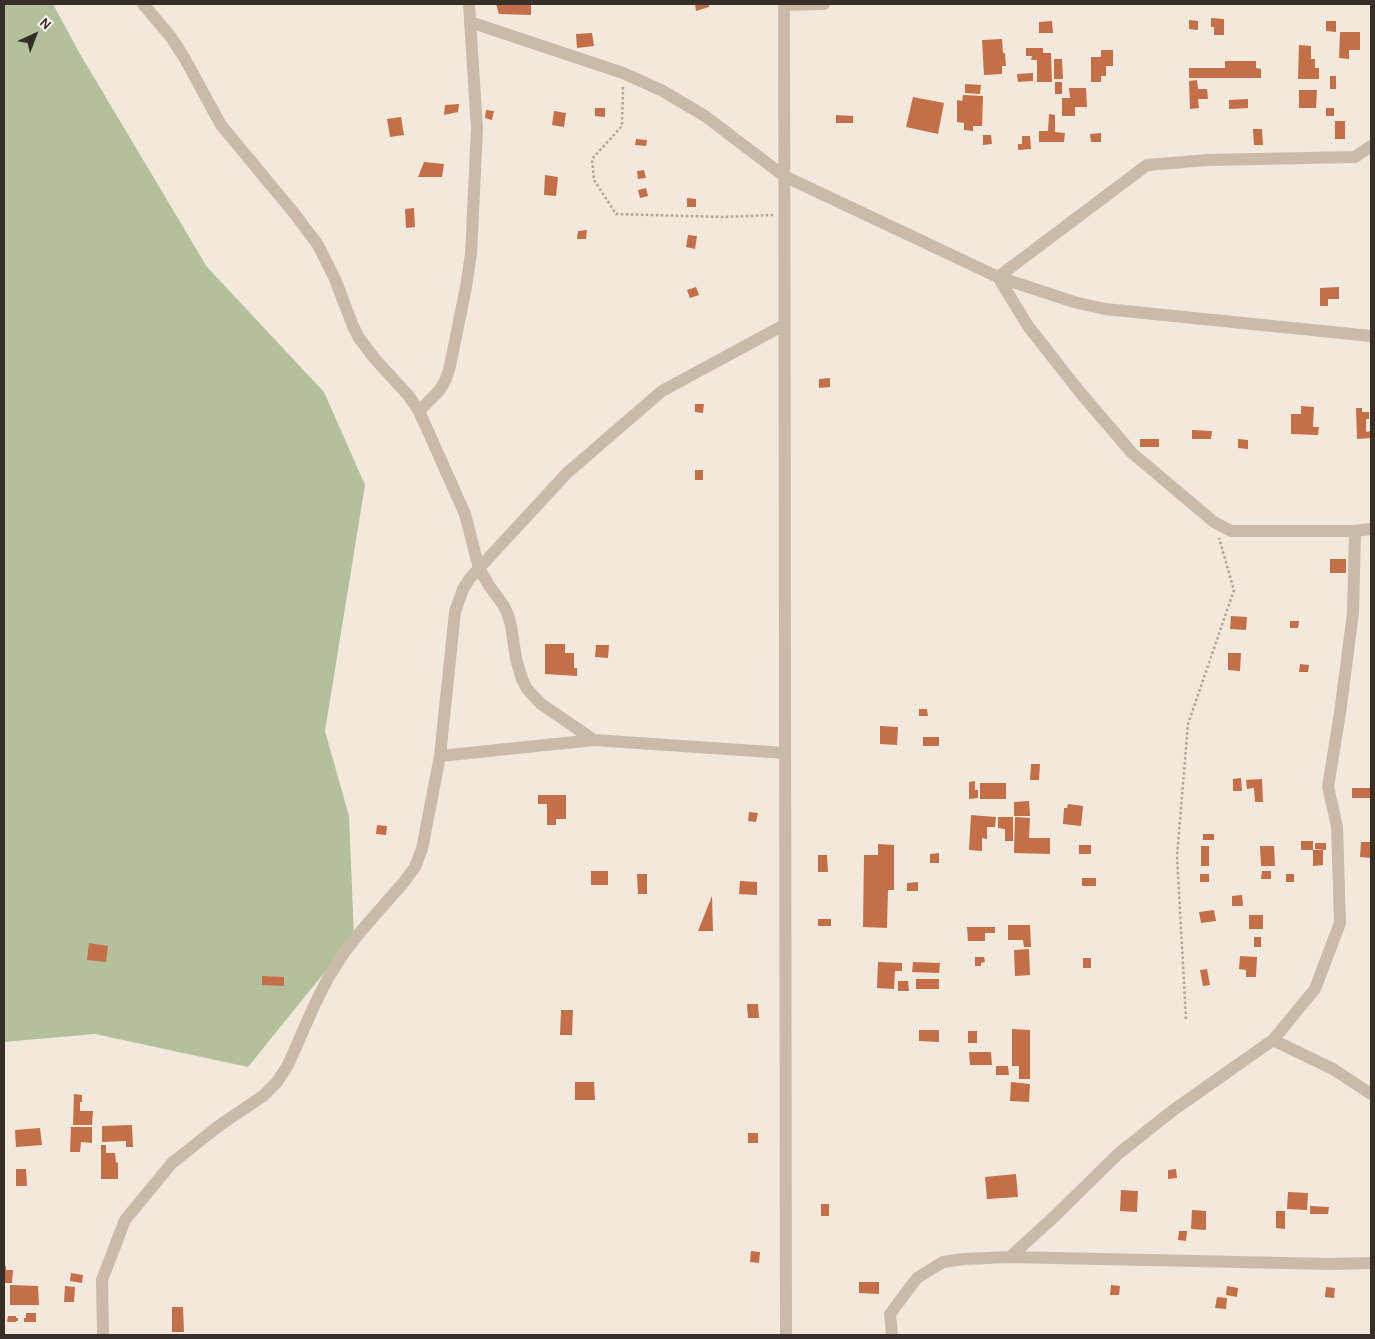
<!DOCTYPE html>
<html>
<head>
<meta charset="utf-8">
<style>
  body { margin:0 }
  #map { position:relative; width:1375px; height:1339px; overflow:hidden; background:#f2e9dc; font-family:Karla,sans-serif }
  canvas { display:block }
  .frame { position:absolute; inset:0; border:5px solid #372e28; pointer-events:none }
  .north { position:absolute; left:10px; top:10px; width:50px; height:50px; -webkit-text-stroke:4px #f9f3e9; paint-order:stroke; rotate:43deg; font-size:14px; font-weight:700; line-height:20px; text-align:center; color:#372e28 }
  .north::after { content:''; display:block; margin:auto; width:18px; height:22px; background:#372e28; clip-path:polygon(50% 0,100% 100%,50% 72%,0 100%) }
</style>
</head>
<body>
<div id="map">
<canvas width="1375" height="1339"></canvas>
<div class="frame"></div>
<div class="north">N</div>
</div>
<script>
const ctx = document.querySelector('canvas').getContext('2d');
ctx.lineJoin = 'round';
function paint(path, color) { ctx.fillStyle = color; ctx.fill(path, 'evenodd'); }
function trace(path, color, width, dash) { ctx.strokeStyle = color; ctx.lineWidth = width; ctx.lineCap = dash ? 'butt' : 'round'; ctx.setLineDash(dash || []); ctx.stroke(path); }
paint(new Path2D(`
  M4,4H53L80,54L207,267L324,392L365,485L325,731L349,816L354,936L248,1067L95,1034L4,1042Z`), '#b2c19c');
paint(new Path2D(`
  M496,4H531V15L499,14Z
  M695,4H709V7L696,11Z
  M1211,18L1224,19V35H1214V27H1211Z
  M1189,20L1198,21V30L1189,29Z
  M1052,21L1053,33H1039V22Z
  M1326,21H1336V32L1326,31Z
  M1340,32H1360V50H1349V59L1339,58Z
  M592,33L594,46L577,48L576,34Z
  M1002,39L1003,53H1005L1006,66H1002V74L984,75L982,40Z
  M1299,45L1311,46V59H1315V68H1319V79H1298Z
  M1026,48H1043V53H1051L1052,82H1037V60H1031L1032,56H1026Z
  M1101,50H1113V66H1106V76H1101V82H1091V57H1101Z
  M1054,59H1062L1063,79H1054Z
  M1225,61H1256V68L1261,69V78H1189V68H1225Z
  M1033,73V81L1018,82L1017,74Z
  M1330,76H1336V89H1330Z
  M1197,80L1198,89H1207L1208,99H1198L1199,108L1190,109L1189,81Z
  M1055,82H1062V94H1055Z
  M965,84L981,85L980,94L965,93Z
  M1069,88H1086L1087,107H1075V116H1062V98H1070Z
  M1299,90H1317L1316,108H1299Z
  M963,95L983,96L982,126H973V131L964,130V123L957,122V100L962,101Z
  M913,97L944,103L938,134L906,127Z
  M1248,99V108L1229,109V100Z
  M459,104L458,112L444,115L445,105Z
  M595,108H605V117L595,116Z
  M1326,108H1334V116H1326Z
  M486,110L494,111L492,120L485,118Z
  M554,111L566,113L564,127L552,125Z
  M1049,114L1055,115V132L1065,133L1064,142H1039V131H1048Z
  M836,115L853,116V123H836Z
  M401,117L404,135L390,137L387,119Z
  M1335,121H1345V139H1335Z
  M1253,129H1262L1263,145H1254Z
  M1101,133V142H1091L1090,134Z
  M983,135H991L992,144L983,145Z
  M1022,136H1030L1031,149L1018,150V144H1022Z
  M636,139L647,140L646,146L635,145Z
  M424,162L444,164L442,177H418Z
  M644,170L646,178L638,179L637,171Z
  M545,175L558,177L556,196L544,195Z
  M646,188L648,196L640,198L638,190Z
  M687,198L696,199V207H687Z
  M414,208L415,227L406,228L405,209Z
  M587,230L586,239H577L578,231Z
  M688,235L697,236L695,249L686,247Z
  M696,287L699,295L690,298L687,290Z
  M1339,287V299H1328V306H1320V288Z
  M830,378V387L819,388V379Z
  M695,404H704L703,413L695,412Z
  M1301,406L1314,407L1313,427H1319L1318,435L1291,434V414H1301Z
  M1356,408H1362V412H1369V419H1366V432L1371,431V438L1357,439Z
  M1192,430L1212,431L1211,439H1192Z
  M1140,439H1159V447H1140Z
  M1238,439L1248,440V449L1238,448Z
  M695,470H703V480H695Z
  M1330,559H1346V573H1330Z
  M1231,616L1247,617L1246,630L1230,629Z
  M1290,621H1299L1298,628H1290Z
  M545,644H565V653H574V668H577V676L545,674Z
  M596,645H609L608,658L595,657Z
  M1228,653H1241L1240,671L1228,670Z
  M1300,664L1309,665L1308,672H1299Z
  M919,709H927L928,716H919Z
  M880,726L898,727L897,745L880,744Z
  M923,737H939V746H923Z
  M1031,764H1040L1039,780H1030Z
  M1241,778L1242,791H1233V779Z
  M1262,779L1263,802H1255L1254,788L1247,789L1246,780Z
  M975,781V790H978V798L969,799V782Z
  M980,783H1006V799H980Z
  M1352,788H1371V798H1352Z
  M538,795H566V819H556V825H547V804H538Z
  M1029,801L1030,816H1014V802Z
  M1068,804L1083,806L1081,826L1063,824L1064,808H1067Z
  M749,812L758,813L756,822L748,821Z
  M971,815L996,817L995,827H987V839L982,838V851L969,850Z
  M998,817H1013V841H1005V829L998,828Z
  M1015,817L1030,818L1029,838H1050V854L1014,853Z
  M377,825L387,826L386,835L376,834Z
  M1203,834H1214V840H1203Z
  M1301,841H1313V850H1301Z
  M1361,842H1371V858L1360,857Z
  M1315,843H1326V850L1315,849Z
  M878,844L894,845V890H888L887,928L863,927L864,855H878Z
  M1079,845H1091V854H1079Z
  M1201,846H1209V866H1201Z
  M1260,846H1274L1275,866H1261Z
  M1313,850H1323V865L1313,866Z
  M939,853V863H930V854Z
  M818,855H827L828,872H818Z
  M591,871H608V885H591Z
  M1262,871H1271V879H1261Z
  M637,874H647V894H638Z
  M1200,874H1209V882H1200Z
  M1286,874H1294V882H1286Z
  M1082,878H1096V886H1082Z
  M740,881L757,882V895L739,894Z
  M918,882V891H907V883Z
  M1242,895L1243,906H1232V896Z
  M712,896L713,931H698Z
  M1214,910L1216,921L1201,923L1199,912Z
  M1249,915H1263V929H1249Z
  M818,919H831V926H818Z
  M1008,925H1030L1031,947H1024L1023,940H1008Z
  M967,927H995V933H985V941H968Z
  M1254,937H1261V947H1254Z
  M89,943L108,946L106,962L87,960Z
  M1029,949L1030,975L1015,976L1014,950Z
  M1240,956L1257,957L1256,977H1246V970L1239,969Z
  M975,957H984L985,962L981,963V966H975Z
  M1083,958H1091V968H1083Z
  M878,962L902,963V971H895L894,989L877,988Z
  M913,962L940,963L939,973L912,972Z
  M1207,969L1210,985L1203,986L1200,970Z
  M262,976L284,977V986L262,985Z
  M916,979H939V989H916Z
  M898,981H908L909,991H898Z
  M747,1004H758L759,1018H748Z
  M561,1010H573L572,1035H560Z
  M1012,1029L1030,1030V1079H1019V1066H1012Z
  M919,1030H939V1042L919,1041Z
  M968,1031H977V1043H968Z
  M969,1052H991L992,1065H970Z
  M996,1066H1008L1009,1075H996Z
  M575,1082H594L595,1100H575Z
  M1011,1082L1030,1084L1029,1102L1010,1101Z
  M74,1094L82,1095V1102H80V1111H93L92,1125H73Z
  M132,1125L133,1147H126V1141L102,1142V1126Z
  M71,1127H92V1143L81,1142L80,1152H70Z
  M40,1128L42,1145L16,1147L15,1130Z
  M748,1133H758V1143H748Z
  M101,1145H106V1153H115L116,1163L118,1162V1179H101Z
  M16,1169H26L27,1186H16Z
  M1176,1169L1177,1178L1168,1179V1170Z
  M1016,1174L1018,1197L987,1199L985,1177Z
  M1121,1190L1138,1191L1137,1212L1120,1211Z
  M1288,1192L1308,1193L1307,1210L1287,1209Z
  M821,1204H829V1216H821Z
  M1310,1206L1329,1207L1328,1214H1310Z
  M1192,1210L1206,1211V1230L1191,1229Z
  M1276,1211H1285V1229L1276,1228Z
  M1179,1231H1187L1186,1241L1178,1240Z
  M751,1251L760,1252L759,1263L750,1262Z
  M4,1266H6V1270H13L12,1283H4Z
  M71,1273L83,1275L82,1283L70,1281Z
  M859,1282H879V1294L859,1293Z
  M10,1285L38,1286L39,1305H10Z
  M1111,1285L1120,1286L1119,1295H1110Z
  M65,1286L75,1287L74,1302H64Z
  M1227,1286L1238,1288L1237,1297L1226,1295Z
  M1326,1287L1335,1288L1334,1298L1325,1297Z
  M1217,1297L1227,1298L1226,1309L1215,1308Z
  M172,1307H183L184,1332H172Z
  M26,1313H36V1322H24V1318H26Z
  M8,1316H16V1318H18V1321H16V1322H7Z`), '#c46f48');
trace(new Path2D(`
  M623,87L622,126L592,159L594,180L616,214L724,217L773,215
  M1186,1019L1177,856L1188,724L1234,590L1219,538`), '#b6a492', 2.5, [2.5, 2.5]);
trace(new Path2D(`
  M143,4L171,37L185,59L221,125L294,213L318,245L335,279L353,326L359,338L375,359L408,395L419,411L465,514L479,568L488,584L504,606L508,615L511,626L516,659L522,679L527,689L541,704L594,740
  M784,4L786,1335
  M784,5L824,4
  M470,22L623,73L661,90L705,116L784,176L998,277L1074,302L1105,309L1371,336
  M998,277L1028,326L1079,391L1132,453L1214,522L1231,531H1355L1371,529
  M998,277L1147,165L1208,160L1355,157L1371,146
  M419,411L439,391L446,379L450,366L466,287L471,254L477,129L469,4
  M440,756L594,740L785,753
  M1273,1040L1333,1069L1371,1094
  M1010,1257L1055,1216L1118,1154L1172,1111L1273,1040L1315,989L1340,923L1337,826L1328,787L1340,713L1353,613L1355,531
  M103,1335L102,1280L125,1220L172,1163L220,1125L263,1096L277,1082L288,1065L314,1006L327,980L343,954L361,931L404,882L415,867L422,849L440,756L455,612L463,589L470,578L567,473L662,391L784,325
  M892,1335L890,1314L917,1278L943,1262L964,1259L1010,1257L1330,1264L1371,1263`), '#cabaa8', 12);
</script>
</body>
</html>
